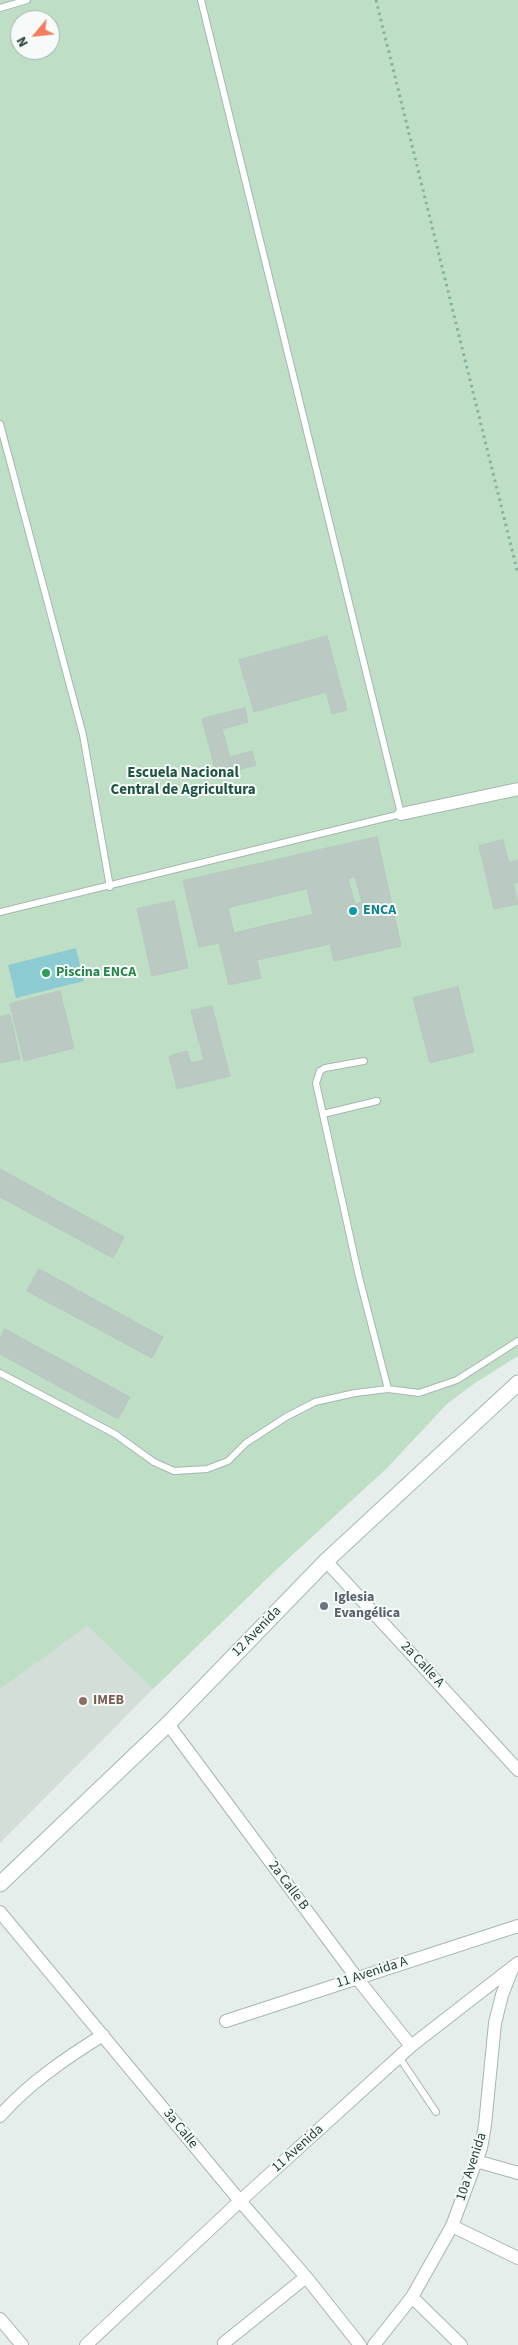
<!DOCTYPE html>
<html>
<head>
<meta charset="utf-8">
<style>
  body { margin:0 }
  #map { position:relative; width:518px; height:2345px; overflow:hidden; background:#e5eeea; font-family:"Source Sans 3",sans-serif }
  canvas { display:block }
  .north { position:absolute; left:10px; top:10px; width:50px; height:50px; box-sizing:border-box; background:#f6faf8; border:1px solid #a2b0ab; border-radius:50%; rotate:242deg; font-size:14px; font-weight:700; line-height:20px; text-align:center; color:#234037 }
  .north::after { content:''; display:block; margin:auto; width:18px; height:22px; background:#f37d5e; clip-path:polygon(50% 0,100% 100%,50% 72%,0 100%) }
</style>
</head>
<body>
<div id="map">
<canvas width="518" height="2345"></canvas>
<div class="north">N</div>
</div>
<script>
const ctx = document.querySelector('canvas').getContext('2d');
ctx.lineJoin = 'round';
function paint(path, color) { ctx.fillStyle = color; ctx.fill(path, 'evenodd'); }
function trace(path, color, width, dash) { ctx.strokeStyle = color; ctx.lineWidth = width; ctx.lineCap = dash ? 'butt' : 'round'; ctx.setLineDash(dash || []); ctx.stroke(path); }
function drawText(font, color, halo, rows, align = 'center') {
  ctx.font = font + ' "Source Sans 3",sans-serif'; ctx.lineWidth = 4; ctx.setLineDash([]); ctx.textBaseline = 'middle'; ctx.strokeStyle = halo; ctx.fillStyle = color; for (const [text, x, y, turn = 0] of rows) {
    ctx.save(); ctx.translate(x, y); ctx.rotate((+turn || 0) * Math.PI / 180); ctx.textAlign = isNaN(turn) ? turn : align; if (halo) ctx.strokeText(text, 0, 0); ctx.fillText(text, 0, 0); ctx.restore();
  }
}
paint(new Path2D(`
  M87,1626L153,1689L0,1843V1687Z`), '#d3ded8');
paint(new Path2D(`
  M0,0H518V1356L475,1383L447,1404L386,1469L277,1569L153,1689L87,1626L0,1689ZM20,20H50V50H20Z`), '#bedfc5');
paint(new Path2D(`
  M76,948L84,981L16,998L8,965Z`), '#8dcbd3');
const building = new Path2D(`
  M327,636L347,710L332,714L326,692L254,712L239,660Z
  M245,708L248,722L222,729L230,757L252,751L256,765L217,776L202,719Z
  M377,837L401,946L334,961L330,944L257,960L261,978L229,985L219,943L199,947L183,881ZM355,877L362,902L355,904L348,879ZM307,889L313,914L234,933L228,908Z
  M503,840L509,863L518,860V882L513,883L518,904L494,909L479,846Z
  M174,901L188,968L152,976L137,909Z
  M458,987L474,1052L430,1063L413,998Z
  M60,991L74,1048L24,1061L10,1004Z
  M212,1006L230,1076L177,1089L169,1056L187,1051L191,1063L204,1060L191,1011Z
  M10,1015L15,1036L0,1040V1017Z
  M15,1037L20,1059L0,1063V1041Z
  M0,1169L124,1237L113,1258L0,1197Z
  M39,1269L163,1337L152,1358L27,1291Z
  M5,1329L130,1397L118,1419L0,1354V1338Z`);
paint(building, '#bac9c2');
trace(building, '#b7c8c0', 1);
const service = new Path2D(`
  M0,8L27,0
  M0,424L83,735L110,887
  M0,912L401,814L201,0
  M364,1061L325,1068L320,1071L316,1083L359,1277L388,1389L419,1393L457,1380L518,1341
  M323,1114L377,1101
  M0,1373L115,1434L154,1462L174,1471L207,1469L228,1461L246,1443L286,1417L315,1402L355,1393L388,1389
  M399,2057L436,2112`);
const minor = new Path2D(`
  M401,814L518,789
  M326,1561L518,1770
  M168,1724L356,1977L411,2046
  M0,1912L240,2201L306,2277L360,2345
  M226,2021L518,1926
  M0,2116C29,2083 66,2058 103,2035
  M476,2161L518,2173
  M452,2226L518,2258
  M412,2297L461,2345
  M0,2319L22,2345
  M224,2343L306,2277
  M86,2345L240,2201L411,2046L518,1963
  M374,2345L412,2297L452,2226L481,2148L485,2125L495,2023L502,1995L513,1967`);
const secondary = new Path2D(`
  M0,1884L168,1724L326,1561L518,1383`);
trace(service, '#a7b6b1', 8);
trace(minor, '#a7b6b1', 14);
trace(secondary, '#a3bab1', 17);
trace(new Path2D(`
  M376,0L518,574`), '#85b2a2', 3, [2.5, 4]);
trace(service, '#fff', 6);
trace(minor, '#fff', 12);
trace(secondary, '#fff', 15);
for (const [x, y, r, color] of [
  [353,911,5,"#0f9aa8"],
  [46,973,5,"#2e9e5b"],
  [324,1606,5,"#6b7280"],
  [83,1701,5,"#8d6e63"]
]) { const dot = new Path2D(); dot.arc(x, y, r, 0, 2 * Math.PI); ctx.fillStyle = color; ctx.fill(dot); trace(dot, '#f6faf8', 2); }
drawText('bold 14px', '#0d838f', '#f6faf8', [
  ["ENCA",363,911]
], 'left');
drawText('bold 14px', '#27864d', '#f6faf8', [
  ["Piscina ENCA",56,973]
], 'left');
drawText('bold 14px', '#5b616d', '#f6faf8', [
  ["Iglesia",334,1598],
  ["Evangélica",334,1614]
], 'left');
drawText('14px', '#234037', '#f6faf8', [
  ["12 Avenida",257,1632,-46],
  ["2a Calle A",422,1665,47],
  ["2a Calle B",288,1886,53],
  ["11 Avenida A",372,1973,-18],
  ["3a Calle",180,2129,51],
  ["11 Avenida",298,2149,-42],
  ["10a Avenida",472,2167,-72]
]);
drawText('bold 14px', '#785e54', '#f6faf8', [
  ["IMEB",93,1701]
], 'left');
drawText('bold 15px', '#1f5344', '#f6faf8', [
  ["Escuela Nacional",183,774],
  ["Central de Agricultura",183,791]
]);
</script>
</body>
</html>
